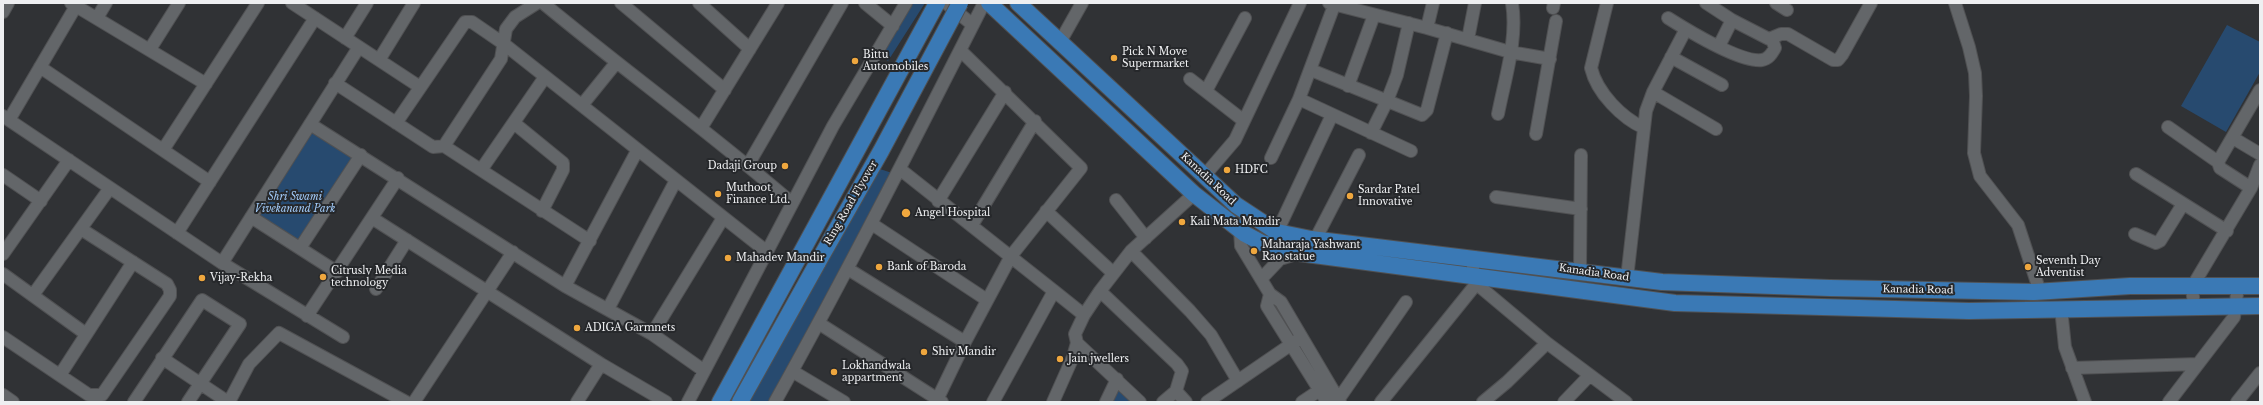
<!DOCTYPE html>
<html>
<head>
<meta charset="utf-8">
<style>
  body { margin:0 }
  #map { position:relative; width:2263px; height:405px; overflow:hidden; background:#303235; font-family:"Libre Baskerville",serif }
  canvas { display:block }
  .frame { position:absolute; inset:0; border:4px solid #eeeff1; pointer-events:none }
</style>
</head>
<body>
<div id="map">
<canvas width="2263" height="405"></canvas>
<div class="frame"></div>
</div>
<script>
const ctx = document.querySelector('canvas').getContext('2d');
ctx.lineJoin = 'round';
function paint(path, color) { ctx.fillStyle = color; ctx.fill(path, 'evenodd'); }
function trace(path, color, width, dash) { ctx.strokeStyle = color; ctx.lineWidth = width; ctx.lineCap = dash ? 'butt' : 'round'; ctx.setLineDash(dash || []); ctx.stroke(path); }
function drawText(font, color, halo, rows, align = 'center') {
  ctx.font = font + ' "Libre Baskerville",serif'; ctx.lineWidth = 4; ctx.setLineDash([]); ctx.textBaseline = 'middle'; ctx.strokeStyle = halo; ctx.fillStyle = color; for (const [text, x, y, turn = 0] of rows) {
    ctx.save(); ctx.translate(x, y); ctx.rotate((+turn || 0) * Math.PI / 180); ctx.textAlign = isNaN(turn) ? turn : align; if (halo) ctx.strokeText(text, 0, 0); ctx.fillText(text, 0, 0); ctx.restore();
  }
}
paint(new Path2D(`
  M911,3H925L888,61L880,55Z
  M2227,25L2260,42V72L2226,132L2181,106Z
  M309,128L358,158L305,245L251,215Z
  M868,165L898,175L779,402H739Z
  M1115,382L1139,402H1107Z`), '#274a6f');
const minor = new Path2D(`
  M71,3L206,84
  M292,3L420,87
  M543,3C625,71 711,133 792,203
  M621,3L725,90
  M699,3L750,49
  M865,3L893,26
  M946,3L973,25
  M1329,3L1427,28
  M1433,3L1427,28L1510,52L1550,59
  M1607,3L1591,68C1597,93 1622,118 1644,128
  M1706,3L1732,20L1769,39L1781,34H1788L1833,60H1838L1842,55L1871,3
  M1776,3L1787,10
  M1955,3L1969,47L1975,73L1976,96L1974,153L1980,176L2018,225L2040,292
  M1553,8L1554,3
  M3,12L8,3
  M97,18L106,3
  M1668,18C1687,30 1741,63 1762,60C1769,59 1772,53 1775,48L1772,39
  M345,38L367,3
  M1468,39L1475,3
  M1060,42L1082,3
  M1719,46L1732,20
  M150,49L179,3
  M1671,57L1722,85
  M379,60L414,3
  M40,67L210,182
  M1311,70L1422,115L1427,110L1447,33
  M1190,79L1244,121
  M335,83L433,147L444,146L501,59L506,29L515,17L537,3
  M1348,86L1374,15
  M1206,91L1245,18
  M1653,92L1716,129
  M1299,99L1411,151
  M582,105L616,63
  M1498,114C1505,78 1518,39 1512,3
  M3,116L222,263L343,337
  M9,120L76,6
  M396,123L465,22H472L504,44L766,251
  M514,123L563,163V170L542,211
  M310,124L565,286L652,334L703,370
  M2168,127L2218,162
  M701,128L778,3
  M1371,133L1387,101L1397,75L1409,23
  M1536,134L1556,21
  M2233,138L2260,154
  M444,146L590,241
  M163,150L258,3
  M1271,158L1299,99L1335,3
  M748,165L842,3
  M481,170L545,77
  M901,170L1054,291L993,402
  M2136,174L2227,231
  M3,175L41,201
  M1205,175L1235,140L1300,3
  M2251,188L2220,168L2218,162L2260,90
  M1496,197L1581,209
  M1116,200L1146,238
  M938,201L1005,92
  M1046,211L1112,272
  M1250,215L1240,230L1241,246L1270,294L1267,306L1327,402
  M251,217L337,272
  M372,218L601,364L666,402
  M872,224L987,300
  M972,225L1035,121
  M1277,232L1332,115
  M177,233L315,18
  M2135,234L2156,243L2160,241L2183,204
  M1315,240L1359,155
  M300,248L361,155
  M1131,251L1190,311L1211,335L1238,381
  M3,254L69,160
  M1474,257L1472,278L1479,286L1547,343L1507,382L1483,402
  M222,263L359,47
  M848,269L965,342
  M1580,271L1581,155
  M3,274L86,334
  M1627,278L1646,111L1653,92L1686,29
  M1261,279L1280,259L1299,253
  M565,286L637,151
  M376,289L407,240
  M1054,291L1084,315
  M1100,291L1177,364L1182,371L1176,391
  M1270,294L1281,302L1340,402
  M33,295L110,188
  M2194,306L2192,287L2251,188L2260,165
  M2061,308L2065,347L2085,402
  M608,309L675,182
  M307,316L398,178
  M820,324L942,402
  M652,334L723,218
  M3,337L89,395H102L170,296V290L167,284L81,229
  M1077,343L1140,402
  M1547,343L1626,402
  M162,358L228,402
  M2072,368L2198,364
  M792,371L844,402
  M60,375L133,262
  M3,395L13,402
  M1338,400L1406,302
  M134,402L202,300L240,324L188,402
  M229,402L249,364L279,333L406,402
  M414,402L513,252
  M577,402L601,364
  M688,402L833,126L906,3
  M775,402C848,271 916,137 984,3
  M936,402L965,342L1011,256L1081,168L961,51
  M1053,402L1073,357L1077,343L1075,334L1084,315L1100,291L1131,251L1194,194
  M1106,402L1117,379
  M1163,402L1176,391L1186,402
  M1207,402L1296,341
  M1302,402L1326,386
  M1381,402L1477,283
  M1564,402L1589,376
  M2169,402L2234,317L2238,286
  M2237,402L2260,373`);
const major = new Path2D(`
  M989,3L1194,194L1245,234L1262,243L1299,253L1675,303L1969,311L2260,306
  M1018,3L1236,205L1277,232L1311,239L1662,282L1830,288L2034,292L2130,286H2260
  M720,402L937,3
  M740,402L818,262`);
trace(minor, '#505153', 14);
trace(major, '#505153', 18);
trace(minor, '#636669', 12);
trace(major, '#3a79b5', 16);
const majorBridge = new Path2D(`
  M818,262L881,151L960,3`);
trace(majorBridge, '#505153', 18, []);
trace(majorBridge, '#3a79b5', 16);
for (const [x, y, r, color] of [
  [1114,58,4,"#efa73e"],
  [855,61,4,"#efa73e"],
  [785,166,4,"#efa73e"],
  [1227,170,4,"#efa73e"],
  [718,194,4,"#efa73e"],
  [1350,196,4,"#efa73e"],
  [906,213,5,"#efa73e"],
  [1182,222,4,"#efa73e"],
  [1254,251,4,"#efa73e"],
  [728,258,4,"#efa73e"],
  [879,267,4,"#efa73e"],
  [2028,267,4,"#efa73e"],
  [323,277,4,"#efa73e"],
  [202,278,4,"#efa73e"],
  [577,328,4,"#efa73e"],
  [924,352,4,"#efa73e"],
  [1060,359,4,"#efa73e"],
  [834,372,4,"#efa73e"]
]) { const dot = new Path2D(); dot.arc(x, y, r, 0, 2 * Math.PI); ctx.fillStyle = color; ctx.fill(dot); trace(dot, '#26282b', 1.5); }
drawText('10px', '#eeeff1', '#26282b', [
  ["Pick N Move",1122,52],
  ["Supermarket",1122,64],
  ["Bittu",863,55],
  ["Automobiles",863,67],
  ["Dadaji Group",777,166,"right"],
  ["HDFC",1235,170],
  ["Muthoot",726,188],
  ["Finance Ltd.",726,200],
  ["Sardar Patel",1358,190],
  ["Innovative",1358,202],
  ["Angel Hospital",915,213],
  ["Kali Mata Mandir",1190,222],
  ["Maharaja Yashwant",1262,245],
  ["Rao statue",1262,257],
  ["Mahadev Mandir",736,258],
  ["Seventh Day",2036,261],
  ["Adventist",2036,273],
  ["Bank of Baroda",887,267],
  ["Citrusly Media",331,271],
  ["technology",331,283],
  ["Vijay-Rekha",210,278],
  ["ADIGA Garmnets",585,328],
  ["Shiv Mandir",932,352],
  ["Jain jwellers",1068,359],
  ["Lokhandwala",842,366],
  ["appartment",842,378]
], 'left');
drawText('10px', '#eeeff1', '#26282b', [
  ["Kanadia Road",1208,179,43],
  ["Ring Road Flyover",851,203,-60],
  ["Kanadia Road",1594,273,8],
  ["Kanadia Road",1918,290,1]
]);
drawText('italic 10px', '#a2cbf9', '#26282b', [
  ["Shri Swami",295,197],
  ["Vivekanand Park",295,209]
]);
</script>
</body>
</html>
